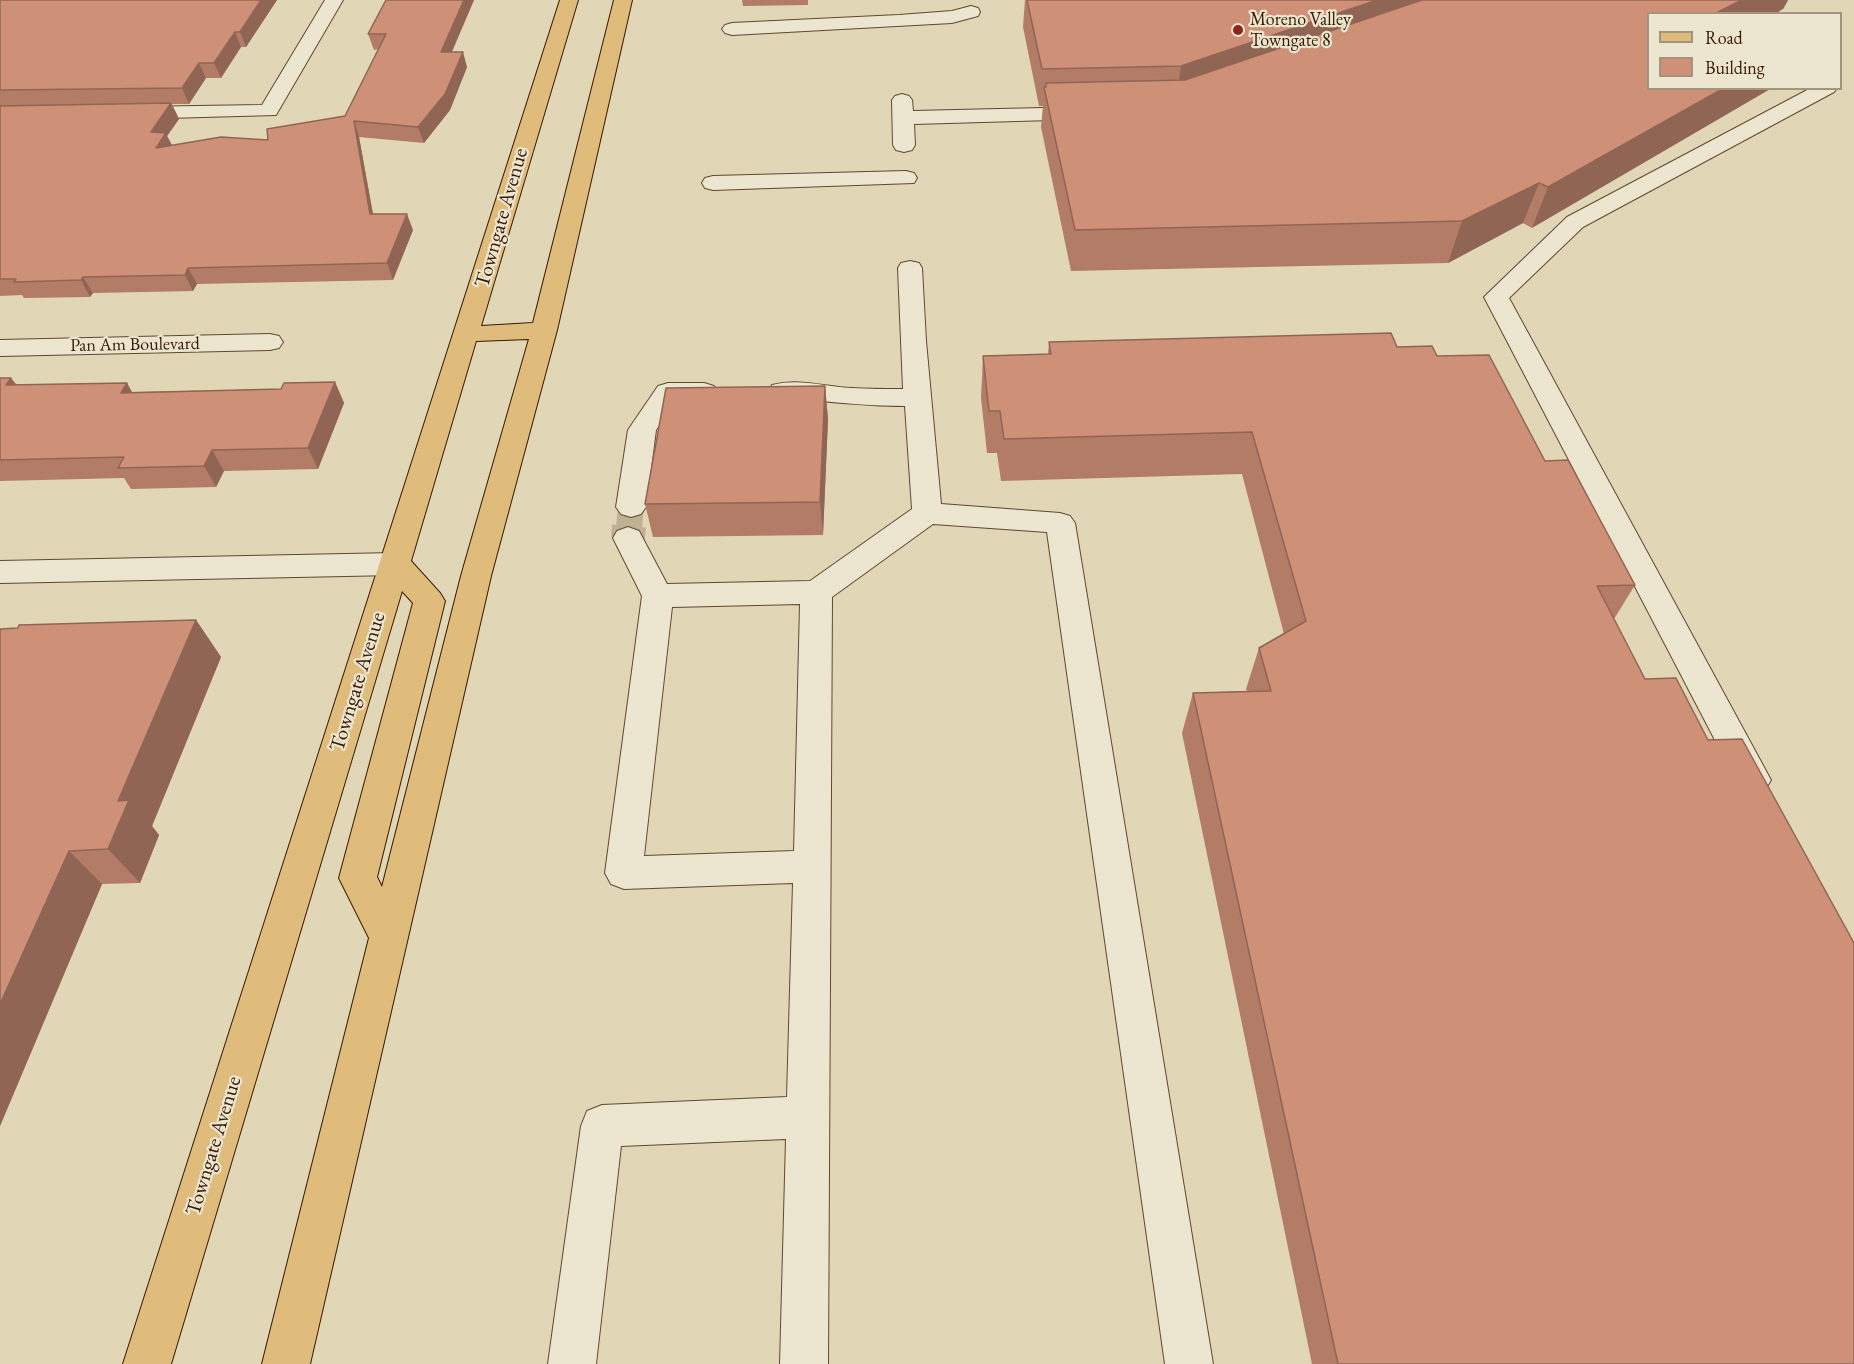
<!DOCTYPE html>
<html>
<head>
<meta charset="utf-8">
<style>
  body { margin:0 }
  #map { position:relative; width:1854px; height:1364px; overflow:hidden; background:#e1d7b7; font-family:"EB Garamond",serif }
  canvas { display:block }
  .legend { position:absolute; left:1647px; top:12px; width:195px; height:78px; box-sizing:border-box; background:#ece5d0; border:2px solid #a4937d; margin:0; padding:8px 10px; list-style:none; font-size:18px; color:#371901 }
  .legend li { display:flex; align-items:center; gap:12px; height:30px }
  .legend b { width:30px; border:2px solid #a4937d }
</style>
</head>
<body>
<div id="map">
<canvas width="1854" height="1364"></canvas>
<ul class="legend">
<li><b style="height:8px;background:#e0bc7c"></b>Road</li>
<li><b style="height:16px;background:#cf9078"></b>Building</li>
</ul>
</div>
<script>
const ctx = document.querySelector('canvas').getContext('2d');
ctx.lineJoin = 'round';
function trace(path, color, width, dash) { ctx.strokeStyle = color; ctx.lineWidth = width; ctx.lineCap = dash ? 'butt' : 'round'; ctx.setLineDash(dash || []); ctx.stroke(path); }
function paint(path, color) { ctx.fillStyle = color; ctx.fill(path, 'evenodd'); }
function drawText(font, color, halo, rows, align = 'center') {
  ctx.font = font + ' "EB Garamond",serif'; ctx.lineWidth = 4.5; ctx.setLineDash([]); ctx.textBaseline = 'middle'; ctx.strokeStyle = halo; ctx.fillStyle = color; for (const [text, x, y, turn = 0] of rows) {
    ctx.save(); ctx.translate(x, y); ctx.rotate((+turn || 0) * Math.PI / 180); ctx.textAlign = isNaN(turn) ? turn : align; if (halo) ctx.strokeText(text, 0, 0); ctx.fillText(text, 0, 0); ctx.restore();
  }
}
trace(new Path2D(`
  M629,527L631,507`), '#bfb193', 26, [26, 14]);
trace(new Path2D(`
  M628,538L629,526`), '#bfb193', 34, [34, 16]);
const minor = new Path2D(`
  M325,0H343L276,115L131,119L124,117L120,113L124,109L131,107L262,105Z
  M971,6L978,8L980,12L978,16L952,23L732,35L725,33L722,29L725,25L732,23L899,15L952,11Z
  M1811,88H1837L1834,92L1583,227L1509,298L1771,780L1765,790L1753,794L1741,790L1484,297L1567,217Z
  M902,94L909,96L912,100L913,111L1086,107L1093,109L1097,113L1093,117L1086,119L914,124L915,145L912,150L904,152L896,150L893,145L892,100L895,96Z
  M906,171L914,173L917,178L914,183L713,190L705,188L702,183L705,178L713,176Z
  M910,261L919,263L922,268L926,341L941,504L1060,513L1070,516L1075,523L1213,1364H1165L1047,532L933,524L832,597L828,1364H780L786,1139L621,1146L596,1364H548L581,1126L587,1111L602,1105L787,1097L793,883L624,889L611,884L605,873L642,596L613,538L617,531L628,527L639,531L667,584L810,581L912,509L905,406C872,406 843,403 810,400C797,398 785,400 772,397L769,391L772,385C799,378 825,387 852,388C869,389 886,389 903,389L898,268L901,263ZM800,604L794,851L644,856L672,607Z
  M270,334L279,336L283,342L279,348L270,350L0,356V340Z
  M668,383H704L714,386L717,392L714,398L704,401H676L656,430L646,507L641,514L631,517L621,514L616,507L628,430L658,386Z
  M395,553L406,556L410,564L406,572L395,575L0,583V561Z`);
const major = new Path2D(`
  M560,0H578L481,326L533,323L614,0H632L557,330L491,576L310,1364H262L369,938L339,878L413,603L402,591L171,1364H123ZM529,339L461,576L382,887L377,877L445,601L440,593L411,561L476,341Z`);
trace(minor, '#62482e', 2);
trace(major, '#371901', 2);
paint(minor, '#ece5d0');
paint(major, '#e0bc7c');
paint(new Path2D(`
  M0,0H277L246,47H241L221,78H206L189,104H172L179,119L167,136L172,145L268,140L345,116L379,49L374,50L368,34L474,0L452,52L467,67L450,110L424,143L359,137L373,214L413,230L393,280L197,284L193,291L93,293L90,297L24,298L22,295L0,296V106L91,105L0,106Z
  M742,0H808V5L743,6Z
  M1025,0H1788L1783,9L1648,14L1532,228L1523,223L1448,263L1071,271L1041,127L1043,106H1039L1023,27Z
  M1049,342L1397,347L1437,356L1545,461L1635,585L1614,619L1854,1364H1312L1182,733L1193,693L1247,691L1246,689L1259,648L1284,634L1242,474L1001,481L997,453H987L981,398L983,356L1048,354Z
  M0,378H11L17,385L132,392L281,389L335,382L344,403L318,469L224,471L216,487L131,489L124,478L0,481Z
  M825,386L828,419L823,535L653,537L645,504Z
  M196,620L221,657L152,826L159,835L140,883L102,884L0,1126V629Z`), '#b27c67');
paint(new Path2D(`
  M261,0H277L246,47L240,32Z
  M464,0H474L445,67L441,52Z
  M1377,0H1458L1176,103L1181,66Z
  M1742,0H1788L1783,9L1775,14H1714Z
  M235,32L241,47L221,78L214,63Z
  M463,52L467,67L450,110L424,143L418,127Z
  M199,63L206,78L189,104L182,88Z
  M1724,88H1772L1532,228L1548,187Z
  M171,103L179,119L167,136L174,149L156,148L151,132Z
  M354,121L359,137L376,231L370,214Z
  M1539,183L1523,223L1448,263L1462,221Z
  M407,214L413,230L393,280L387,263Z
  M188,268L197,284L193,291L185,275Z
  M83,277L93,293L90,297L81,280Z
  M11,378L26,399L6,385Z
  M335,382L344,403L318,469L308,448Z
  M127,383L139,404L121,393Z
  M825,386L828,419L823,535L820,502Z
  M212,450L224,471L216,487L204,466Z
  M196,620L221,657L152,826L159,835L140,883L108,849L118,801Z
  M69,851L102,884L0,1126V1004Z`), '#916554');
const building = new Path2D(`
  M0,0H261L240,32H235L214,63H199L182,88L0,90Z
  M386,0H464L441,52H463L445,94L418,127L354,121L370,214H407L387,263L188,268L185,275L83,277L81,280L14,282L16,279H0V106L171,103L151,132L166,133L156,148L221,137L268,140L267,129L345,116L386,34H368Z
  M1027,0H1377L1181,66L1042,69Z
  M1422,0H1742L1714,14H1648V88H1724L1548,187L1539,183L1462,221L1075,230L1044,87H1046V83L1185,80Z
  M1391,333L1397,347L1432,346L1437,356L1489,355L1545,461L1568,460L1635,585L1597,586L1645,679L1676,678L1708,740L1742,739L1854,943V1364H1338L1193,693L1271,691L1259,648L1306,621L1252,432L1004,439L1000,411H989L983,356L1051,354L1049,342Z
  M0,378H11L6,385L127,383L121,393L281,389L284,383L335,382L308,448L212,450L204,466L118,468L124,457L0,460Z
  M825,386L820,502L645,504L666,388Z
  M196,620L118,801L129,800L108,849L69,851L0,1004V629L18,628L19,625Z`);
paint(building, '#cf9078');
trace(building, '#916554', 1.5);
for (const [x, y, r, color] of [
  [1238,30,6,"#8f2418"]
]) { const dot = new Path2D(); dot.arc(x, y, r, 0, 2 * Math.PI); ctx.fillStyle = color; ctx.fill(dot); trace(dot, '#ece5d0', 2); }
drawText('18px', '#371901', '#ece5d0', [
  ["Moreno Valley",1250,20],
  ["Towngate 8",1250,41]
], 'left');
drawText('18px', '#371901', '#ece5d0', [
  ["Pan Am Boulevard",135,345,-1]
]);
drawText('21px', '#371901', '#ece5d0', [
  ["Towngate Avenue",502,218,-74],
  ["Towngate Avenue",358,682,-73],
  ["Towngate Avenue",214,1146,-73]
]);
</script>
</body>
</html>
